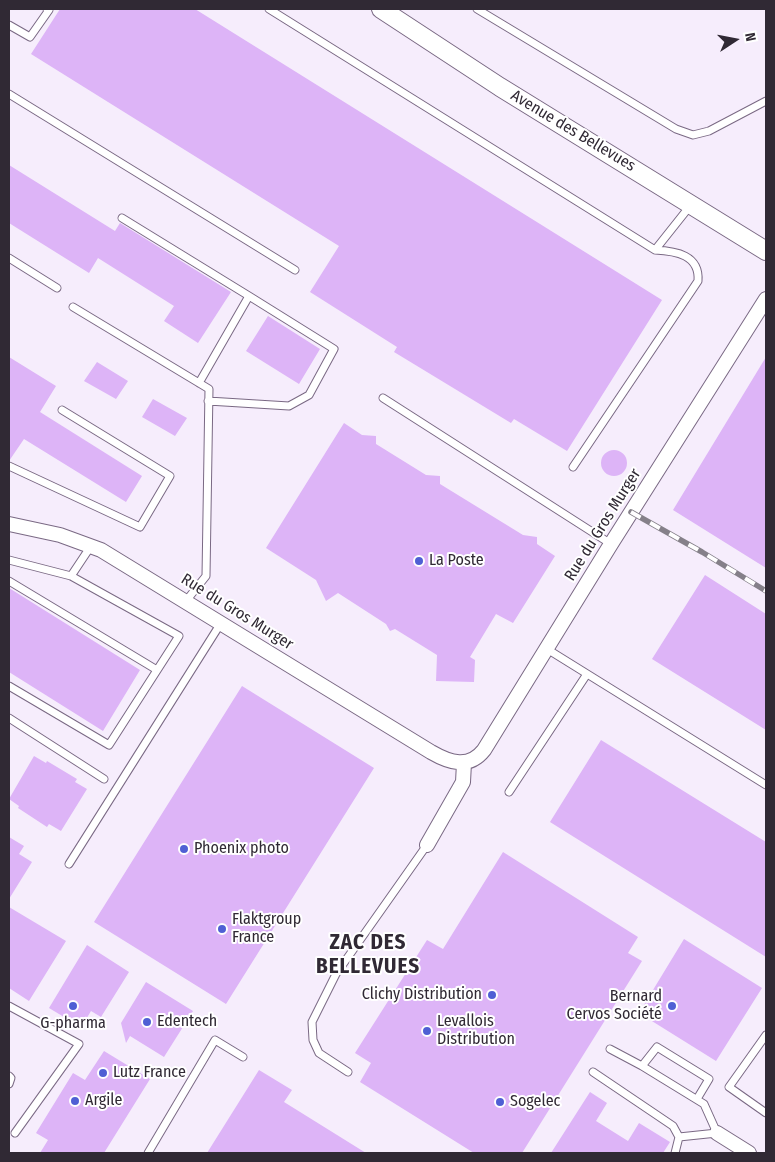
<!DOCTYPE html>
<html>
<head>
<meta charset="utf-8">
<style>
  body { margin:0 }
  #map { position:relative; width:775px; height:1162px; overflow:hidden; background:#fbf7fd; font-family:"Fira Sans Condensed",sans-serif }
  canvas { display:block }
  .frame { position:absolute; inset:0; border:10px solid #302934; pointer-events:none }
  .north { position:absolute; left:710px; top:15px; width:50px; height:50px; -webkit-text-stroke:4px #fff; paint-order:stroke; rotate:79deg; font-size:14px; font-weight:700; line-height:20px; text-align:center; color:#302934 }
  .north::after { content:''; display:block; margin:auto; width:18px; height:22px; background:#302934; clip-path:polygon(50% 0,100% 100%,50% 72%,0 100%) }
</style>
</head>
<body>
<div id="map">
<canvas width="775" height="1162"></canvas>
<div class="frame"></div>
<div class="north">N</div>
</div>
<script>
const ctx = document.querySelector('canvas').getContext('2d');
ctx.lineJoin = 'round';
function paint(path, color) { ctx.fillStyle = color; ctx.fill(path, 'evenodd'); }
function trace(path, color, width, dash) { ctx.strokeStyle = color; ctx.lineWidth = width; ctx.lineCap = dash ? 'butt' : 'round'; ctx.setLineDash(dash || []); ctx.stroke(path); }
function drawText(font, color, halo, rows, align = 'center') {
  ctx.font = font + ' "Fira Sans Condensed",sans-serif'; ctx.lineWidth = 4; ctx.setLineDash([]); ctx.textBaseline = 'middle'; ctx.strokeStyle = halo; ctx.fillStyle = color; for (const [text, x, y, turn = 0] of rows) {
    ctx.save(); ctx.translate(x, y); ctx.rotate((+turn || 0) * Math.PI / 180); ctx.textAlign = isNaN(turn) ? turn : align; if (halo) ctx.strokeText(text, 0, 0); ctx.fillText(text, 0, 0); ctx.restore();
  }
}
paint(new Path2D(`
  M9,9H766V1153H9Z`), '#f6edfc');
paint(new Path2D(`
  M60,9H195L662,300L567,451L514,419L511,423L394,352L397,347L310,292L339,246L31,54Z
  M9,165L115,231L120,223L231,292L198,343L164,321L174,306L98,258L89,273L9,223Z
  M268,316L320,349L299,384L246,351Z
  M9,357L56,386L40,412L142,476L126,502L24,439L9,461Z
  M766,357V568L673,510Z
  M97,362L128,381L116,399L84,381Z
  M153,399L187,418L175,436L142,417Z
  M344,423L362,435L376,436V444L426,475L440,476V484L523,535L537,537V544L555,556L513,623L496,614L470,657L475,660L474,682L436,681L437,655L395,629L390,631L386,624L338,593L326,601L316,580L266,548Z
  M601 463a13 13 0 1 1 26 0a13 13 0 1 1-26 0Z
  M705,575L766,614V730L652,659Z
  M9,588L140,670L103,731L9,672Z
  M242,686L374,768L226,1004L94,922Z
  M601,740L766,842V957L550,822Z
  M34,756L46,763L47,761L77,779L75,782L87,789L61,831L49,824L47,827L18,808L19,806L9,799Z
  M9,837L24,846L19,854L32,862L9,899Z
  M503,852L638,937L628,953L642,961L522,1153H474L360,1082L371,1063L355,1053L427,940L443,949Z
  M9,907L66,941L29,1001L9,988Z
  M684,939L762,988L716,1061L639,1013Z
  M87,945L129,972L101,1017L91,1011L85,1021L74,1023L49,1008Z
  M146,982L193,1011L164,1057L130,1036L126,1043L121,1023Z
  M104,1051L150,1079L104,1153H40L48,1140L36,1133L73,1073L85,1080Z
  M259,1070L292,1090L284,1102L366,1153H207Z
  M590,1092L607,1103L596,1121L628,1141L639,1123L670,1142L663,1153H551Z`), '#ddb4f7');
const service = new Path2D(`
  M269,9L655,250C676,251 700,255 698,281L573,467
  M477,9L676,129L693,135L709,131L766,101
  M9,25L30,37L49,10L47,9
  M9,94L295,270
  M122,218L249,296L199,383
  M655,250L690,206
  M9,258L57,288
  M73,307L209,389L206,576L186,601
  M383,398L611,544
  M208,401L289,406L309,395L334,349L249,296
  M9,466L140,527L170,476L62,410
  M9,560L71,576L179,636L109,745L9,686
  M71,576L91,546
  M9,581L157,670
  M547,649L766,785
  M9,718L104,779
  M509,792L587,674
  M69,864L221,623
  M9,1006L79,1044L15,1133
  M766,1035L729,1087L766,1113
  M610,1049L642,1066L704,1104L717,1133L679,1137L675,1153
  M642,1066L657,1047L709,1079L697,1099
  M348,1072L319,1053L313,1040L312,1022L336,974L427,845
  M593,1072L673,1126L679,1137
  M9,1076L11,1078L9,1084
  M148,1153L215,1040L243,1057`);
const minor = new Path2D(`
  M9,524L60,535L101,550L431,752C450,763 469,769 484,750L611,544L766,299
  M427,845L463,782L464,763
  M717,1133L749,1153`);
const tertiary = new Path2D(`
  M381,9L500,87L766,251`);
trace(service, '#7a6984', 9);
trace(minor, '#7a6984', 16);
trace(tertiary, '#7a6984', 20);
trace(service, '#fff', 7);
trace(minor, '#fff', 14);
trace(tertiary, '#fff', 18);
const rail = new Path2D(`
  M631,512L702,552L766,591`);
trace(rail, '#858089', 5.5);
trace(rail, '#fff', 4, [11]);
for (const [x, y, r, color] of [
  [419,561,5,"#4f5fd4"],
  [184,849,5,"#4f5fd4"],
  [222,929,5,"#4f5fd4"],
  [492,995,5,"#4f5fd4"],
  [73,1006,5,"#4f5fd4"],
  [672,1006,5,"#4f5fd4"],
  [147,1022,5,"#4f5fd4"],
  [427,1031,5,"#4f5fd4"],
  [103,1073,5,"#4f5fd4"],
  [75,1101,5,"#4f5fd4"],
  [500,1102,5,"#4f5fd4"]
]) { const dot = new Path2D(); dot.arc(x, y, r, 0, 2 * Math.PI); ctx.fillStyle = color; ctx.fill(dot); trace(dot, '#fff', 2); }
drawText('16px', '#302934', '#fff', [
  ["Avenue des Bellevues",573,131,31],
  ["Rue du Gros Murger",603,525,-58],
  ["Rue du Gros Murger",237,612,32]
]);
drawText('16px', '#302934', '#fff', [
  ["La Poste",429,561],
  ["Phoenix photo",194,849],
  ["Flaktgroup",232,920],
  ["France",232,938],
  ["Clichy Distribution",482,995,"right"],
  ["Bernard",662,997,"right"],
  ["Cervos Société",662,1015,"right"],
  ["Edentech",157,1022],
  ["Levallois",437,1022],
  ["Distribution",437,1040],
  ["G-pharma",73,1024,"center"],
  ["Lutz France",113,1073],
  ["Argile",85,1101],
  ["Sogelec",510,1102]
], 'left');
ctx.letterSpacing = '1px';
drawText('bold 21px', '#302934', '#fff', [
  ["ZAC DES",368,943],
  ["BELLEVUES",368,967]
]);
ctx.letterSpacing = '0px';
</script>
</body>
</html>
